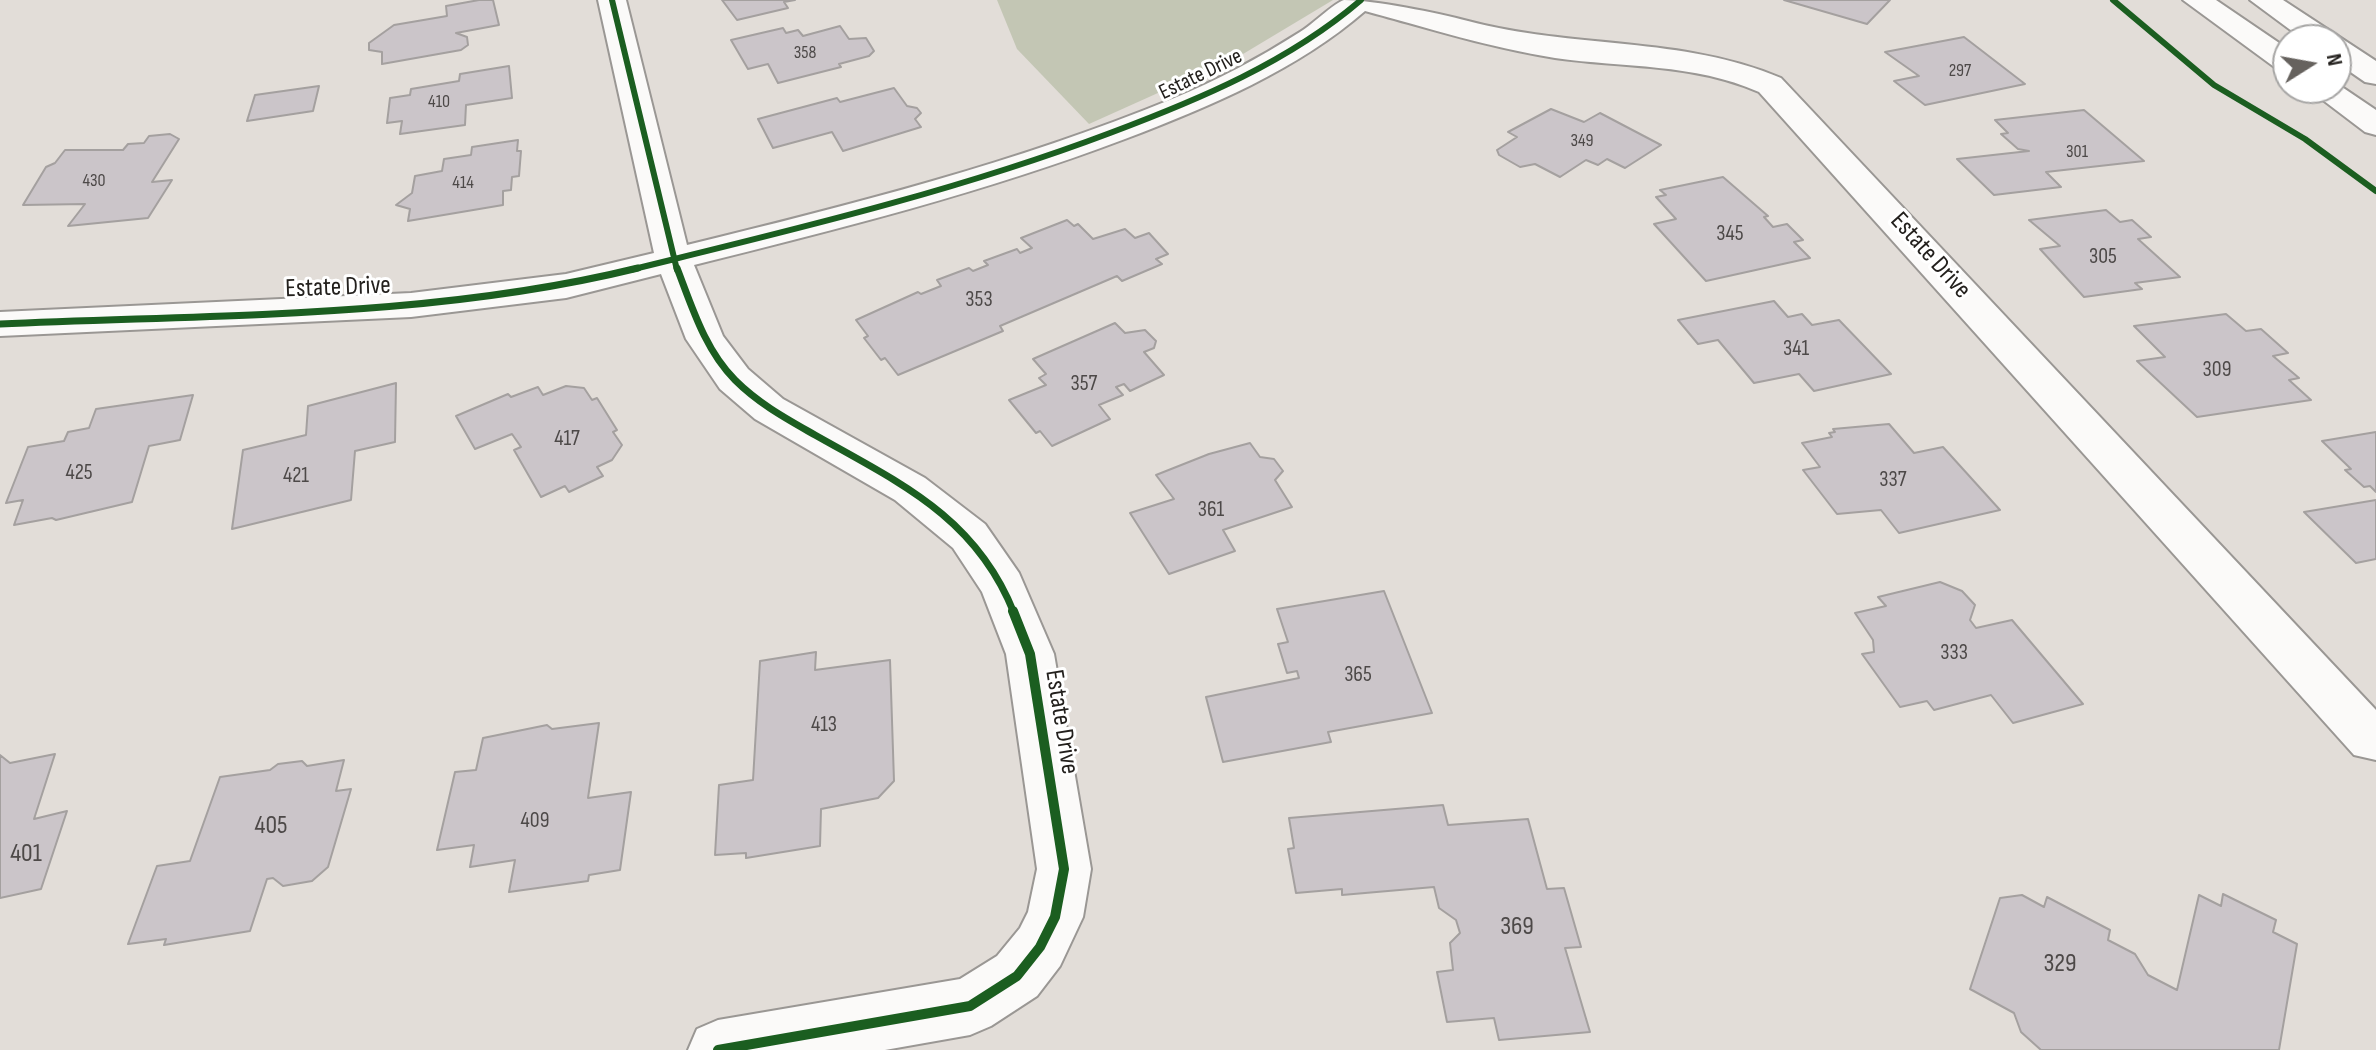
<!DOCTYPE html>
<html>
<head>
<meta charset="utf-8">
<style>
  body { margin:0 }
  #map { position:relative; width:2376px; height:1050px; overflow:hidden; background:#e2ddd8; font-family:"Sofia Sans Condensed",sans-serif }
  canvas { display:block }
  .north { position:absolute; left:2272px; top:24px; width:80px; height:80px; box-sizing:border-box; background:#fff; border:2px solid #a7a6a5; border-radius:50%; rotate:79deg; font-size:22px; font-weight:700; line-height:32px; text-align:center; color:#23201d }
  .north::after { content:''; display:block; margin:auto; width:28px; height:36px; background:#66625e; clip-path:polygon(50% 0,100% 100%,50% 72%,0 100%) }
</style>
</head>
<body>
<div id="map">
<canvas width="2376" height="1050"></canvas>
<div class="north">N</div>
</div>
<script>
const ctx = document.querySelector('canvas').getContext('2d');
ctx.lineJoin = 'round';
function paint(path, color) { ctx.fillStyle = color; ctx.fill(path, 'evenodd'); }
function trace(path, color, width, dash) { ctx.strokeStyle = color; ctx.lineWidth = width; ctx.lineCap = dash ? 'butt' : 'round'; ctx.setLineDash(dash || []); ctx.stroke(path); }
function drawText(font, color, halo, rows, align = 'center') {
  ctx.font = font + ' "Sofia Sans Condensed",sans-serif'; ctx.lineWidth = 6; ctx.setLineDash([]); ctx.textBaseline = 'middle'; ctx.strokeStyle = halo; ctx.fillStyle = color; for (const [text, x, y, turn = 0] of rows) {
    ctx.save(); ctx.translate(x, y); ctx.rotate((+turn || 0) * Math.PI / 180); ctx.textAlign = isNaN(turn) ? turn : align; if (halo) ctx.strokeText(text, 0, 0); ctx.fillText(text, 0, 0); ctx.restore();
  }
}
paint(new Path2D(`
  M997,0H1333L1238,57L1089,124L1017,49Z`), '#c3c6b4');
const building = new Path2D(`
  M479,0H493L499,25L456,33L467,37L468,45L461,50L382,64V52L369,50V43L394,25L447,16L446,6Z
  M722,0H795L784,2L788,8L737,20Z
  M1784,0H1890L1867,24Z
  M840,26L849,39L866,38L874,51L869,56L839,64L841,67L778,83L768,64L748,69L731,40L783,28L786,33L798,30L803,36Z
  M1964,37L2025,84L1925,105L1894,81L1919,76L1885,52Z
  M509,66L512,98L466,105L465,125L400,134L402,121L387,123L390,98L410,95L411,89L459,81L460,74Z
  M319,86L313,111L247,121L255,95Z
  M894,88L907,106L917,108L921,113L915,119L921,127L843,151L832,132L773,148L758,119L837,98L840,102Z
  M1551,109L1584,122L1600,113L1661,145L1625,168L1607,159L1598,165L1586,160L1560,177L1535,164L1520,167L1499,155L1497,150L1517,137L1508,132Z
  M2084,110L2144,161L2046,172L2061,187L1994,195L1957,159L2029,151L2018,149L2001,134L2008,133L1995,120Z
  M170,134L179,139L152,182L172,180L148,218L68,226L85,204L23,205L46,167L55,163L65,150H123L128,144L144,143L149,136Z
  M518,140L517,151H521L519,176L512,177L511,190L503,191V205L408,221L410,209L396,205L412,193L415,176L442,171L444,159L471,155L472,147Z
  M1723,177L1768,216L1764,217L1773,227L1787,224L1803,240L1794,242L1810,258L1706,281L1654,224L1676,219L1656,197L1666,195L1660,190Z
  M2106,210L2120,222L2132,220L2151,237L2138,239L2180,277L2135,283L2142,289L2084,297L2040,249L2060,246L2029,220Z
  M1067,220L1074,226L1078,224L1093,239L1125,229L1135,238L1149,233L1168,254L1156,259L1162,264L1122,281L1117,276L1000,326L1003,331L898,375L885,358L881,360L864,338L868,336L856,320L918,292L921,294L941,286L937,280L969,268L973,271L988,265L984,261L1017,249L1020,253L1032,248L1021,238Z
  M1774,301L1788,317L1802,314L1812,325L1839,320L1891,374L1814,391L1799,374L1754,383L1718,340L1698,344L1678,320Z
  M2226,314L2246,331L2261,329L2288,353L2273,356L2299,378L2289,380L2311,400L2197,417L2137,361L2165,357L2134,326Z
  M1115,323L1125,333L1145,330L1156,341L1154,348L1144,352L1164,375L1130,391L1124,384L1116,387L1123,395L1099,405L1110,419L1052,446L1040,431L1036,433L1009,400L1046,385L1039,378L1046,374L1033,359Z
  M396,383L395,442L355,451L351,500L232,529L243,450L306,435L308,406Z
  M566,386L584,388L592,400L597,398L617,430L613,432L622,445L612,460L597,467L603,476L569,492L565,486L541,497L514,450L521,447L512,434L475,449L456,416L508,394L511,397L538,387L543,395Z
  M193,395L180,440L149,446L132,502L56,520L52,518L14,525L23,500L6,503L28,447L64,441L68,432L89,428L96,409Z
  M1889,424L1914,453L1943,447L2000,510L1899,533L1881,510L1837,514L1803,470L1820,467L1802,443L1832,437L1829,433L1835,432L1833,429Z
  M2376,432V492L2370,486L2364,487L2345,470L2351,469L2322,441Z
  M1250,443L1260,457L1274,459L1283,471L1275,480L1292,507L1223,530L1235,551L1169,574L1130,513L1174,499L1156,475L1209,454Z
  M2376,500V559L2356,563L2304,512Z
  M1940,582L1962,591L1975,605L1970,620L1976,628L2012,620L2083,704L2013,723L1991,695L1934,710L1927,701L1900,707L1862,654L1874,652L1873,640L1855,613L1886,606L1878,597Z
  M1384,591L1432,713L1328,732L1331,742L1223,762L1206,697L1299,678L1297,671L1287,673L1278,644L1288,642L1277,609Z
  M816,652L815,670L890,660L894,781L878,798L821,809L820,846L746,858V853L715,855L719,785L753,780L760,661Z
  M599,723L588,798L631,792L620,870L589,875L588,881L509,892L515,860L470,867L474,845L437,850L455,772L476,770L483,738L547,725L552,729Z
  M55,754L34,819L67,811L41,889L0,898V755L10,763Z
  M344,760L336,791L351,789L328,867L312,881L283,886L273,878L267,879L250,931L164,945L166,939L128,944L157,866L190,861L220,777L270,770L278,764L302,761L307,766Z
  M1443,805L1448,825L1528,819L1547,889L1564,888L1581,947L1565,948L1590,1032L1499,1040L1494,1018L1447,1022L1437,972L1453,970L1450,943L1460,933L1456,920L1439,908L1434,887L1342,895V889L1296,893L1288,849L1294,848L1289,818Z
  M2223,894L2276,920L2273,932L2297,944L2279,1050H2041L2021,1032L2014,1013L1970,989L2000,898L2022,895L2044,907L2047,897L2110,930L2108,940L2135,954L2148,975L2177,990L2199,895L2221,906Z`);
paint(building, '#cbc5c9');
trace(building, '#a4a09f', 2);
const street = new Path2D(`
  M598,0H626L687,245C851,205 1016,163 1172,99C1216,81 1261,57 1300,32C1312,25 1334,3 1344,0C1374,0 1438,13 1468,21C1573,49 1683,36 1781,78L2376,710V760L2354,755L1759,92C1693,63 1625,68 1555,58C1491,48 1428,28 1365,11C1297,70 1209,107 1125,139C985,192 839,229 694,265L723,336L748,369L783,399L925,478L985,524L1019,573L1054,654L1091,869L1083,917L1060,966L1037,996L991,1026L970,1035L885,1050H688L697,1029L718,1020L960,979L997,956L1020,928L1028,912L1037,869L1006,654L982,592L953,548L895,500L755,419L720,389L686,339L661,274L566,298L411,317L0,336V312L411,293L566,274L654,253Z`);
const secondary = new Path2D(`
  M2183,0H2216L2288,49V72L2277,69Z
  M2250,0H2283L2376,61V84L2365,82L2336,62V40H2304Z
  M2336,83L2376,110V135L2365,132L2307,88H2336Z`);
trace(street, '#9a9794', 4);
trace(secondary, '#9a9794', 4);
paint(street, '#fbfaf9');
paint(secondary, '#fbfaf9');
trace(new Path2D(`
  M612,0L677,270
  M2113,0L2214,85L2305,139L2376,191
  M630,270C792,230 954,192 1110,133C1198,100 1289,62 1361,0`), '#1b5e20', 6);
trace(new Path2D(`
  M677,268C692,307 705,350 735,380C759,404 787,419 815,435C900,483 976,517 1014,613
  M0,324C212,314 431,319 638,268`), '#1b5e20', 7);
trace(new Path2D(`
  M718,1050L970,1006L1017,976L1040,947L1055,917L1064,869L1030,654L1013,611`), '#1b5e20', 10);
drawText('18px', '#4d4948', null, [
  ["358",805,53],
  ["297",1960,71],
  ["410",439,102],
  ["349",1582,141],
  ["301",2077,152],
  ["430",94,181],
  ["414",463,183]
]);
drawText('22px', '#23201d', '#fff', [
  ["Estate Drive",1201,75,-26]
]);
drawText('22px', '#4d4948', null, [
  ["345",1730,234],
  ["305",2103,257],
  ["353",979,300],
  ["341",1796,349],
  ["309",2217,370],
  ["357",1084,384],
  ["417",567,439],
  ["425",79,473],
  ["421",296,476],
  ["337",1893,480],
  ["361",1211,510],
  ["333",1954,653],
  ["365",1358,675],
  ["413",824,725],
  ["409",535,821]
]);
drawText('26px', '#23201d', '#fff', [
  ["Estate Drive",1930,256,48],
  ["Estate Drive",338,288,-2],
  ["Estate Drive",1061,722,81]
]);
drawText('26px', '#4d4948', null, [
  ["405",271,826],
  ["401",26,854],
  ["369",1517,927],
  ["329",2060,964]
]);
</script>
</body>
</html>
